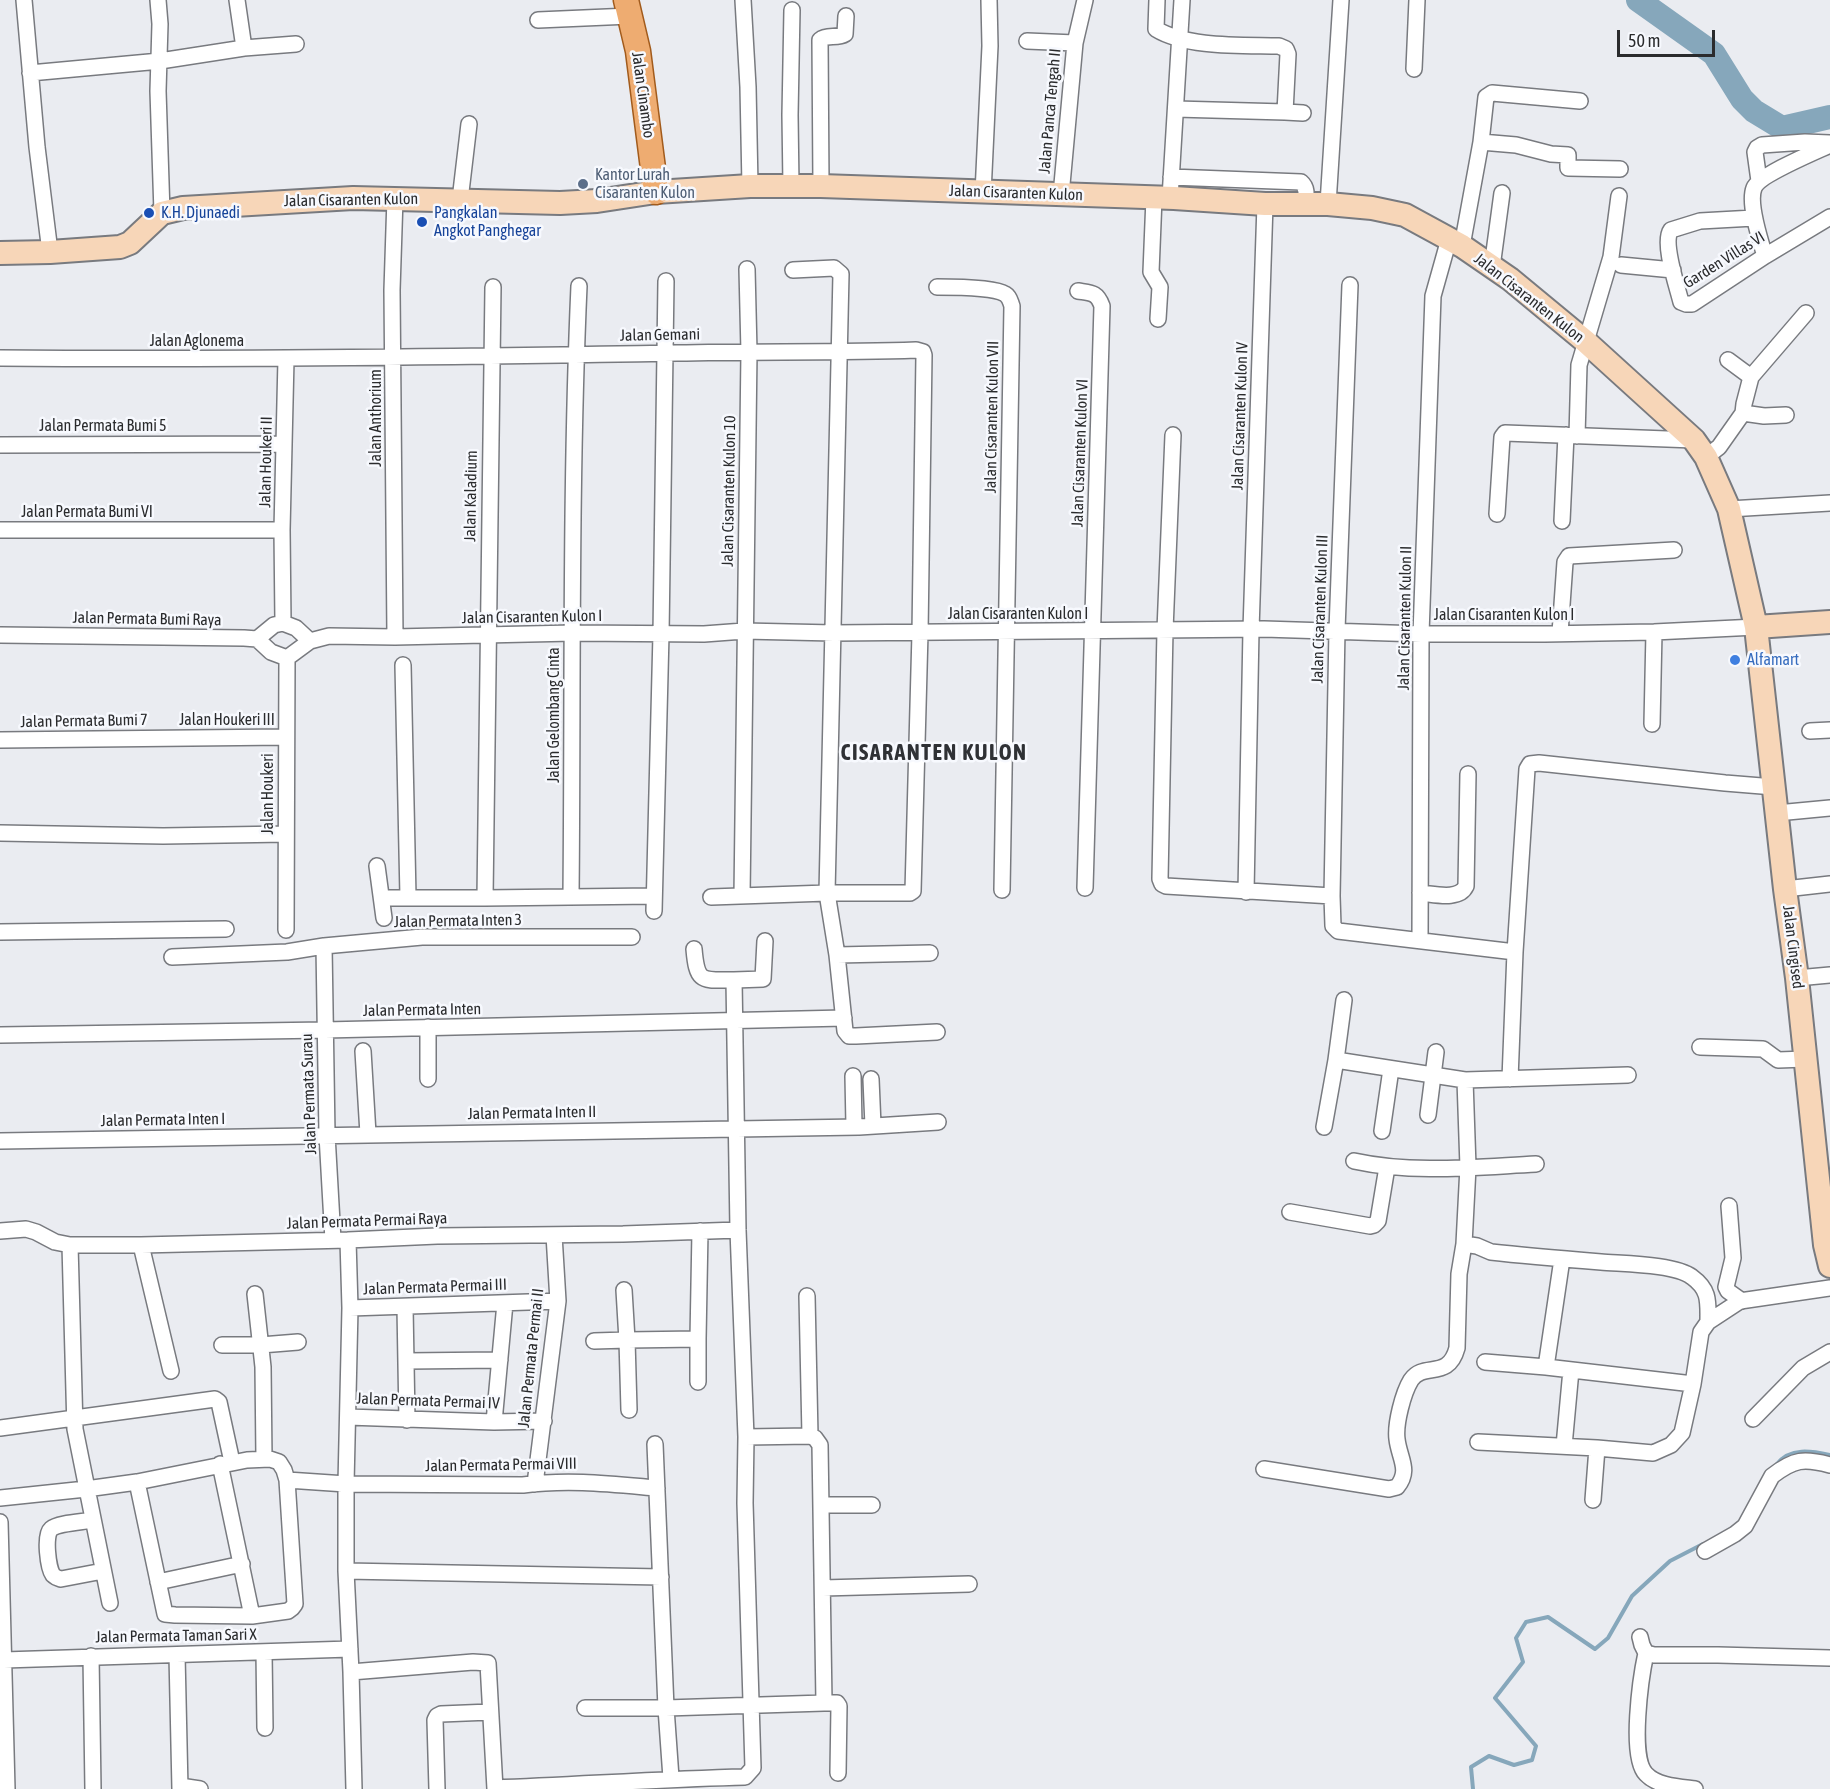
<!DOCTYPE html>
<html>
<head>
<meta charset="utf-8">
<style>
  body { margin:0 }
  #map { position:relative; width:1830px; height:1789px; overflow:hidden; background:#eaecf1; font-family:"Asap Condensed",sans-serif }
  canvas { display:block }
  .scale { position:absolute; left:1617px; top:30px; width:98px; height:27px; box-sizing:border-box; border:3px solid #2a2b2d; border-top:0; padding-left:8px; font-size:18px; line-height:21px; white-space:nowrap; color:#2a2b2d; -webkit-text-stroke:4px #f7f9fe; paint-order:stroke }
</style>
</head>
<body>
<div id="map">
<canvas width="1830" height="1789"></canvas>
<div class="scale">50 m</div>
</div>
<script>
const ctx = document.querySelector('canvas').getContext('2d');
ctx.lineJoin = 'round';
function trace(path, color, width, dash) { ctx.strokeStyle = color; ctx.lineWidth = width; ctx.lineCap = dash ? 'butt' : 'round'; ctx.setLineDash(dash || []); ctx.stroke(path); }
function drawText(font, color, halo, rows, align = 'center') {
  ctx.font = font + ' "Asap Condensed",sans-serif'; ctx.lineWidth = 5; ctx.setLineDash([]); ctx.textBaseline = 'middle'; ctx.strokeStyle = halo; ctx.fillStyle = color; for (const [text, x, y, turn = 0] of rows) {
    ctx.save(); ctx.translate(x, y); ctx.rotate((+turn || 0) * Math.PI / 180); ctx.textAlign = isNaN(turn) ? turn : align; if (halo) ctx.strokeText(text, 0, 0); ctx.fillText(text, 0, 0); ctx.restore();
  }
}
trace(new Path2D(`
  M1777,1464C1790,1447 1812,1451 1830,1455
  M1473,1789L1471,1767L1489,1756L1514,1765L1532,1760L1536,1746L1495,1698L1523,1662L1516,1638L1526,1622L1548,1617L1595,1649L1608,1638L1632,1596L1670,1561L1703,1544`), '#86a7bb', 4);
trace(new Path2D(`
  M1638,0L1714,54L1742,99L1754,111L1782,128L1830,117`), '#86a7bb', 24);
const minor = new Path2D(`
  M24,0L37,147L50,252
  M158,0L160,24L158,91L162,213
  M743,0L748,87L750,186
  M1157,0L1156,29C1187,48 1243,45 1279,46L1286,49L1288,54L1285,112L1176,109
  M538,20L630,16
  M1027,41L1075,43L1061,195
  M1075,43L1085,0
  M244,48L296,44
  M1414,69L1417,0
  M30,73L160,61L244,48L237,0
  M1285,112L1303,113
  M1481,142L1516,145L1551,154L1568,155V168L1620,169
  M1171,177L1301,182C1308,188 1306,196 1305,204
  M1759,181L1755,152L1757,148L1762,145L1805,142L1830,143
  M791,186L790,115L792,10
  M821,186L820,40C827,34 837,39 845,34L846,16
  M983,193L990,46L989,0
  M395,198L392,290L395,637
  M1154,198L1151,272L1160,287L1158,319
  M1170,198L1182,0
  M460,200L469,124
  M1328,204L1341,0
  M1754,218L1700,221L1671,230C1662,242 1677,286 1681,302L1686,304H1692L1765,256L1830,217
  M1462,246L1481,142L1486,97L1492,93L1580,101
  M1765,256C1760,240 1748,203 1754,188C1759,175 1815,152 1830,145
  M1621,265L1673,270
  M1492,267L1502,193
  M793,270L834,268L841,274L827,893L837,955L845,1031L849,1036H856L937,1032
  M1350,285L1337,630L1332,896L1333,926L1338,931L1515,952
  M493,287L485,898L654,896
  M937,287C951,287 994,287 1005,294C1010,297 1010,301 1012,306L1002,890
  M1078,291C1091,293 1097,292 1102,306L1085,888
  M0,358C226,360 451,357 677,353C757,351 836,353 916,350L923,352L924,355L920,633L913,891L910,893H827L711,897
  M1751,377L1806,313
  M1743,413L1764,416L1786,415
  M1173,435L1165,630L1160,879L1162,884L1166,886L1332,896
  M1577,436L1579,365L1611,257L1619,196
  M0,445L283,444
  M1706,457L1719,447L1743,413L1744,404L1751,377L1728,360
  M1729,509L1830,503
  M1497,514L1502,437L1505,433L1694,440
  M1562,521L1566,435
  M0,530H282
  M283,623L296,628L310,641
  M1560,633L1565,562L1569,556L1674,550
  M0,635L244,638L257,639L271,652L287,658
  M257,639L274,625L283,623L282,530L286,359
  M287,658L310,641L329,636L395,637L573,633L704,634L744,631L834,633L1264,629L1421,634H1545L1654,632L1756,627
  M403,665L408,897
  M1652,724L1654,632
  M1810,731L1830,730
  M0,740L286,737
  M1777,813L1830,808
  M0,833L163,836L286,834
  M377,866L384,918
  M1785,889L1830,884
  M1246,892L1251,630L1265,204
  M1420,893C1434,894 1459,901 1466,886L1468,774
  M571,896C573,693 570,489 579,286
  M742,896L749,352L747,269
  M382,898H485
  M654,911L661,634L666,281
  M286,930L287,658
  M0,932L226,929
  M1420,940L1421,634L1433,296L1449,239
  M324,946L327,1135L333,1240
  M837,955L930,953
  M172,957L287,952L324,946L422,937H632
  M1797,978L1830,975
  M734,980L763,979L765,941
  M0,1035L325,1030L844,1018
  M1700,1047L1763,1049L1778,1060L1806,1059
  M363,1051L368,1134
  M1336,1060L1465,1080L1628,1075
  M853,1076L854,1126
  M428,1079V1027
  M871,1079L873,1126
  M1510,1079L1515,952L1527,769L1530,764L1539,763L1725,783L1774,787
  M1428,1115L1436,1052
  M1324,1127L1336,1060L1344,1000
  M1382,1131L1391,1069
  M0,1141L859,1127L938,1122
  M1354,1161C1413,1174 1476,1167 1536,1164
  M1729,1206L1733,1258L1726,1287L1728,1291L1742,1301
  M1290,1212L1370,1226L1374,1225L1378,1221L1387,1167
  M0,1231L26,1229L36,1232L55,1242L70,1245H141L348,1240L437,1236L623,1234L738,1230
  M1464,1244L1477,1246L1491,1252C1527,1256 1564,1259 1601,1262C1624,1264 1675,1264 1692,1277C1710,1290 1708,1302 1708,1322
  M70,1245L75,1429L110,1603
  M141,1245L171,1371
  M1562,1259L1546,1367L1693,1384
  M255,1294L263,1367L264,1459
  M807,1296L810,1436
  M405,1307L407,1420
  M350,1308L558,1301
  M698,1339V1382
  M594,1341L627,1340L624,1290
  M222,1345H261L298,1342
  M407,1361L500,1360
  M1485,1362L1546,1367
  M629,1410L627,1340L698,1339L700,1231
  M348,1417L494,1422L544,1421
  M1753,1419L1803,1368L1830,1352
  M494,1422L505,1303
  M0,1428L215,1399L219,1402L232,1462
  M746,1437L810,1436L815,1438L820,1445L824,1703H837L839,1706L838,1773
  M1478,1442L1597,1448
  M655,1444L666,1708L671,1778
  M1564,1446L1571,1370
  M220,1464L252,1616
  M1264,1469L1389,1489L1397,1487C1411,1470 1399,1458 1397,1439C1395,1424 1403,1393 1411,1380C1424,1361 1448,1381 1457,1348L1459,1274L1464,1244L1468,1167L1465,1080
  M287,1480L346,1484L350,1308L348,1240
  M535,1484L558,1301L554,1235
  M0,1498L86,1489L137,1482L247,1460L270,1459L279,1462L284,1470L287,1480L295,1604L292,1608L288,1611L252,1616L175,1615L165,1614L137,1482
  M1593,1500L1597,1448L1653,1453L1671,1445L1682,1433L1693,1384L1701,1332L1708,1322L1740,1301L1830,1288
  M822,1505H872
  M93,1520C82,1522 58,1523 51,1529C44,1535 48,1568 53,1575C56,1578 57,1578 61,1579L103,1571
  M0,1522L7,1789
  M1705,1551L1735,1534L1745,1526L1772,1476C1794,1459 1804,1458 1830,1465
  M346,1571L661,1577
  M158,1582L242,1564
  M823,1588L969,1584
  M1640,1637L1642,1645L1646,1653L1654,1655H1718L1830,1658
  M264,1652L265,1728
  M1646,1653C1641,1676 1629,1757 1646,1774C1657,1786 1679,1787 1695,1789
  M177,1655L180,1789
  M91,1656L93,1789
  M4,1660L350,1649
  M351,1672L354,1789
  M585,1708H666L824,1703
  M180,1786L200,1789
  M495,1788C578,1785 661,1779 745,1777L753,1768L745,1503L746,1437L738,1230L734,980C702,980 697,984 694,949
  M437,1789L435,1720L437,1716L441,1714L490,1712
  M495,1789L488,1663L473,1662L351,1672L346,1571V1484L523,1485C569,1479 611,1484 657,1488`);
const secondary = new Path2D(`
  M0,253L50,252L120,247L130,243L162,213L183,208L353,198L560,203L597,201L656,192L750,186H821L1174,198L1265,204H1328L1372,208L1405,215L1462,246L1510,279L1585,341L1694,440L1706,457L1729,509L1756,627L1785,889L1797,978L1825,1245L1830,1266
  M1756,627L1830,622`);
const primary = new Path2D(`
  M626,0L638,51L656,192`);
trace(minor, '#787a7f', 18);
trace(secondary, '#787a7f', 26);
trace(primary, '#a25b1c', 27);
trace(minor, '#fff', 15);
trace(secondary, '#f7d6b8', 22);
trace(primary, '#eeac71', 24);
for (const [x, y, r, color] of [
  [583,184,6,"#5c6f8a"],
  [149,213,6,"#1a4fb4"],
  [422,222,6,"#1a4fb4"],
  [1735,660,6,"#3f7fe0"]
]) { const dot = new Path2D(); dot.arc(x, y, r, 0, 2 * Math.PI); ctx.fillStyle = color; ctx.fill(dot); trace(dot, '#f7f9fe', 2); }
drawText('16px', '#2a2b2d', '#f7f9fe', [
  ["Jalan Cinambo",643,95,82],
  ["Jalan Panca Tengah II",1050,111,-85],
  ["Jalan Cisaranten Kulon",1016,193,2],
  ["Jalan Cisaranten Kulon",351,200,-1],
  ["Garden Villas VI",1724,260,-32],
  ["Jalan Cisaranten Kulon",1529,298,38],
  ["Jalan Gemani",660,335,-1],
  ["Jalan Aglonema",197,341],
  ["Jalan Cisaranten Kulon IV",1240,416,-88],
  ["Jalan Cisaranten Kulon VII",992,417,-89],
  ["Jalan Anthorium",376,418,-90],
  ["Jalan Permata Bumi 5",103,426],
  ["Jalan Cisaranten Kulon VI",1080,453,-88],
  ["Jalan Houkeri II",266,462,-89],
  ["Jalan Cisaranten Kulon 10",729,491,-89],
  ["Jalan Kaladium",471,496,-89],
  ["Jalan Permata Bumi VI",87,512],
  ["Jalan Cisaranten Kulon III",1320,609,-88],
  ["Jalan Cisaranten Kulon I",1018,614],
  ["Jalan Cisaranten Kulon I",1504,615],
  ["Jalan Cisaranten Kulon I",532,617,-1],
  ["Jalan Cisaranten Kulon II",1405,618,-89],
  ["Jalan Permata Bumi Raya",147,619,1],
  ["Jalan Gelombang Cinta",554,715,-90],
  ["Jalan Houkeri III",227,720],
  ["Jalan Permata Bumi 7",84,721,-1],
  ["Jalan Houkeri",268,794,-90],
  ["Jalan Permata Inten 3",458,921,-1],
  ["Jalan Cingised",1793,947,83],
  ["Jalan Permata Inten",422,1010,-1],
  ["Jalan Permata Surau",309,1094,-92],
  ["Jalan Permata Inten II",532,1113,-1],
  ["Jalan Permata Inten I",163,1120,-1],
  ["Jalan Permata Permai Raya",367,1221,-2],
  ["Jalan Permata Permai III",435,1287,-2],
  ["Jalan Permata Permai II",531,1358,-84],
  ["Jalan Permata Permai IV",428,1401,2],
  ["Jalan Permata Permai VIII",501,1465,-1],
  ["Jalan Permata Taman Sari X",176,1636,-1]
]);
drawText('16px', '#4e5e75', '#f7f9fe', [
  ["Kantor Lurah",595,175],
  ["Cisaranten Kulon",595,193]
], 'left');
drawText('16px', '#164399', '#f7f9fe', [
  ["K.H. Djunaedi",161,213],
  ["Pangkalan",434,213],
  ["Angkot Panghegar",434,231]
], 'left');
drawText('16px', '#366cbe', '#f7f9fe', [
  ["Alfamart",1747,660]
], 'left');
ctx.letterSpacing = '1.5px';
drawText('bold 22px', '#2f3135', '#f7f9fe', [
  ["CISARANTEN KULON",934,753]
]);
ctx.letterSpacing = '0px';
</script>
</body>
</html>
